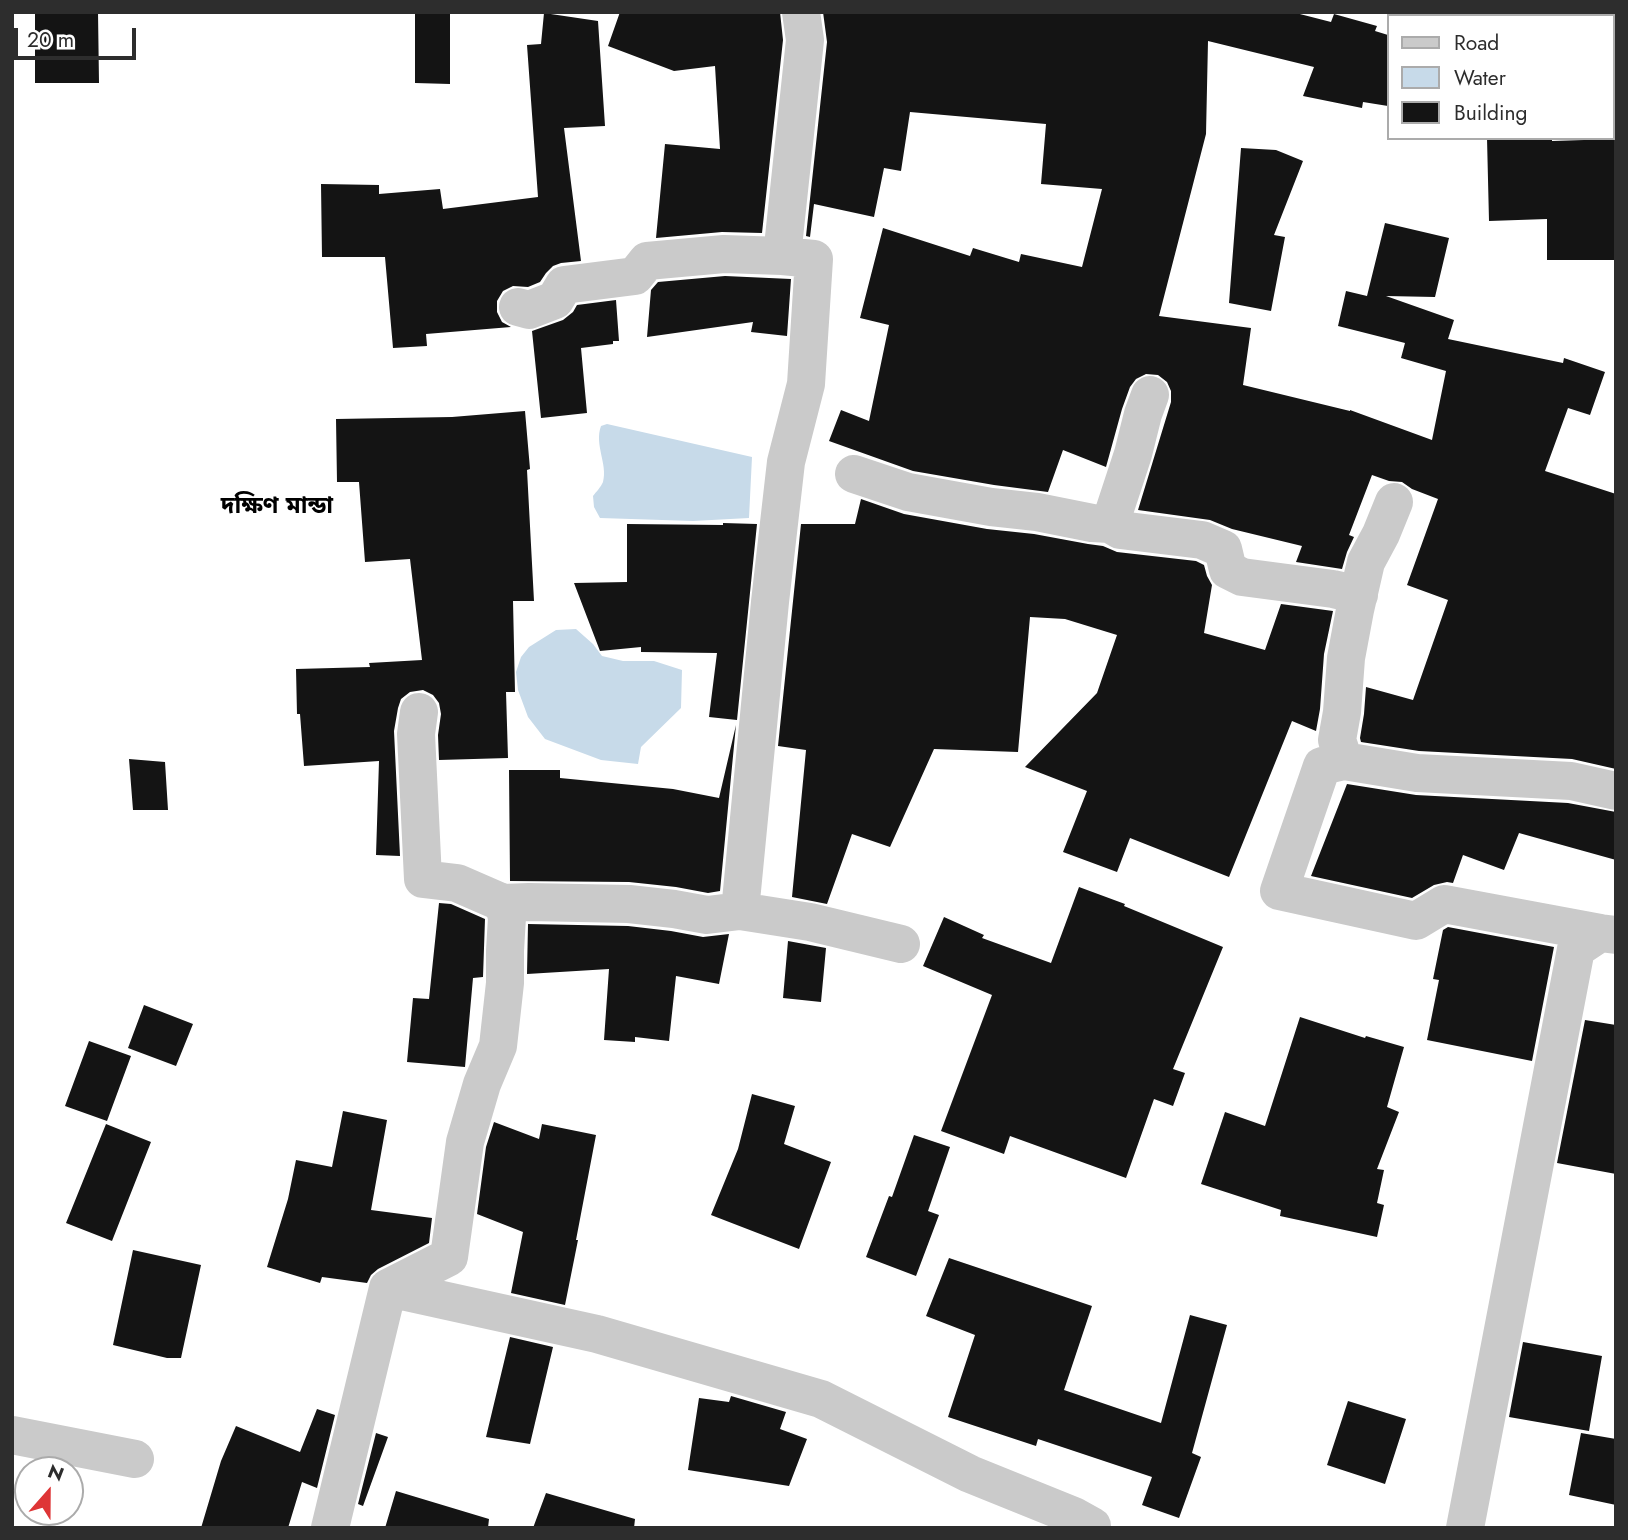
<!DOCTYPE html>
<html>
<head>
<meta charset="utf-8">
<style>
  body { margin:0 }
  #map { position:relative; width:1628px; height:1540px; overflow:hidden; background:#fff; font-family:Jost,sans-serif }
  canvas { display:block }
  .frame { position:absolute; inset:0; border:14px solid #2d2d2d; pointer-events:none }
  .legend { position:absolute; left:1387px; top:14px; width:228px; height:126px; box-sizing:border-box; background:#fff; border:2px solid #ababab; margin:0; padding:9px 12px; list-style:none; font-size:21px; color:#2d2d2d }
  .legend li { display:flex; align-items:center; gap:14px; height:35px }
  .legend b { width:35px; border:2px solid #ababab }
  .north { position:absolute; left:14px; top:1456px; width:70px; height:70px; box-sizing:border-box; background:#fff; border:2px solid #ababab; border-radius:50%; rotate:21deg; font-size:19px; font-weight:700; line-height:28px; text-align:center; color:#2d2d2d }
  .north::after { content:''; display:block; margin:auto; width:24px; height:32px; background:#de3536; clip-path:polygon(50% 0,100% 100%,50% 72%,0 100%) }
  .scale { position:absolute; left:14px; top:28px; width:122px; height:32px; box-sizing:border-box; border:4px solid #2d2d2d; border-top:0; padding-left:9px; font-size:21px; line-height:24px; white-space:nowrap; color:#2d2d2d; -webkit-text-stroke:5px #fff; paint-order:stroke }
</style>
</head>
<body>
<div id="map">
<canvas width="1628" height="1540"></canvas>
<div class="frame"></div>
<ul class="legend">
<li><b style="height:9px;background:#cacaca"></b>Road</li>
<li><b style="height:19px;background:#c7dae9"></b>Water</li>
<li><b style="height:19px;background:#141414"></b>Building</li>
</ul>
<div class="north">N</div>
<div class="scale">20 m</div>
</div>
<script>
const ctx = document.querySelector('canvas').getContext('2d');
ctx.lineJoin = 'round';
function paint(path, color) { ctx.fillStyle = color; ctx.fill(path, 'evenodd'); }
function trace(path, color, width, dash) { ctx.strokeStyle = color; ctx.lineWidth = width; ctx.lineCap = dash ? 'butt' : 'round'; ctx.setLineDash(dash || []); ctx.stroke(path); }
function drawText(font, color, halo, rows, align = 'center') {
  ctx.font = font + ' Jost,"Noto Sans Bengali",sans-serif'; ctx.lineWidth = 7; ctx.setLineDash([]); ctx.textBaseline = 'middle'; ctx.strokeStyle = halo; ctx.fillStyle = color; for (const [text, x, y, turn = 0] of rows) {
    ctx.save(); ctx.translate(x, y); ctx.rotate((+turn || 0) * Math.PI / 180); ctx.textAlign = isNaN(turn) ? turn : align; if (halo) ctx.strokeText(text, 0, 0); ctx.fillText(text, 0, 0); ctx.restore();
  }
}
paint(new Path2D(`
  M607,424L752,457L749,518L693,521L600,518L594,507L593,496C596,492 601,487 603,482C608,464 594,445 601,426Z
  M576,629L593,644L602,656L623,661H654L682,670L681,708L641,747L638,764L601,760L545,739L528,717L518,690L516,672L521,657L529,647L556,630Z`), '#c7dae9');
paint(new Path2D(`
  M35,12H98L99,83H35Z
  M415,12H450V84L415,83Z
  M620,12H780L783,40L762,233L722,232L656,238L665,144L720,149L715,66L674,71L608,46Z
  M823,12H1292L1331,22L1334,14L1377,26L1375,31L1388,35V106L1363,102L1362,108L1303,96L1314,67L1208,41L1206,134L1159,316L1251,328L1243,385L1350,411V410L1432,440L1446,371L1401,358L1405,343L1338,326L1346,291L1367,296L1385,223L1449,238L1435,297L1386,296L1454,320L1448,339L1563,363L1564,358L1605,372L1590,415L1568,408L1545,471L1616,494V769L1572,759L1419,751L1361,742L1360,738L1364,714L1366,687L1413,700L1448,600L1407,585L1438,499L1412,489L1402,482L1389,481L1372,475L1349,535L1354,537L1347,552L1342,569L1296,562L1302,546L1232,529L1210,520L1138,510L1171,402V391L1167,382L1158,375L1146,374L1136,379L1130,387L1122,409L1106,467L1063,450L1048,492L994,485L913,471L829,441L841,410L869,421L889,325L860,318L883,228L970,256L973,248L1019,262L1021,254L1082,267L1102,189L1041,184L1046,124L910,112L901,171L884,168L874,217L814,204L810,237L806,236L827,42Z
  M544,13L598,21L605,126L564,128L581,261L561,263L553,266L546,273L540,282L528,287L513,286L503,291L497,301V312L502,322L511,327L426,334L427,346L393,348L385,257H322L321,184L379,185V194L440,189L443,209L538,197L527,45L541,44Z
  M1487,138H1552V141L1616,139V260H1547V219L1489,221Z
  M1241,148L1276,150L1303,161L1274,235L1285,237L1271,311L1229,303Z
  M725,276L791,279L787,336L751,332L753,322L647,337L651,290L658,282Z
  M616,300L619,341H613V344L581,348L587,413L541,418L532,331L563,320L573,312L577,305Z
  M525,411L530,469L527,470L534,601H513L515,692H506L508,758L439,760L438,735L441,714L439,703L433,695L423,690L410,692L401,699L398,708L394,731L400,856L376,855L379,761L304,766L300,714H297L296,669L370,667L369,663L422,660L410,559L365,562L359,482H337L336,419L452,417Z
  M861,499L904,514L987,529L1034,534L1088,544L1103,546L1117,552L1196,561L1204,565L1207,576L1212,585L1204,633L1265,650L1281,604L1333,611L1324,654L1320,709L1316,731L1292,721L1229,877L1130,838L1117,872L1063,852L1087,791L1025,767L1097,693L1117,635L1065,619L1030,617L1018,752L934,749L890,847L852,834L827,904L792,897L806,750L778,746L801,524H855Z
  M723,523L757,524L737,720L709,717L717,653L641,652V647L600,651L574,583L627,582V524L723,525Z
  M736,725L720,891L708,893L676,887L629,882L510,881L509,770H560V778L673,789L719,798Z
  M129,759L165,762L168,810H133Z
  M1347,784L1416,795L1568,803L1616,812V860L1519,833L1504,870L1463,855L1453,883L1447,882L1434,885L1412,898L1311,876Z
  M1079,887L1125,904L1124,906L1223,947L1173,1069L1185,1073L1173,1106L1154,1099L1126,1178L1010,1136L1004,1154L941,1131L992,995L923,966L944,917L984,935L982,938L1051,963Z
  M439,903L451,904L485,919L483,977L473,978L465,1067L407,1062L413,998L429,999Z
  M528,924L628,926L671,931L703,937L729,934L719,984L676,976L669,1041L635,1037V1042L604,1040L609,969L527,974Z
  M1448,927L1554,947L1532,1061L1427,1040L1439,980L1433,979L1443,930Z
  M788,941L826,948L821,1002L783,998Z
  M144,1005L193,1024L176,1066L128,1048Z
  M1300,1017L1365,1038L1366,1036L1404,1047L1387,1107L1399,1112L1377,1169L1384,1170L1377,1203L1384,1205L1377,1237L1280,1216L1281,1210L1201,1184L1225,1112L1265,1126Z
  M1585,1020L1616,1025V1174L1557,1163Z
  M89,1041L131,1056L107,1121L65,1106Z
  M752,1094L795,1106L784,1144L831,1162L799,1249L711,1215L738,1149Z
  M343,1111L387,1120L371,1210L432,1218L429,1243L378,1269L371,1275L367,1283L322,1277L320,1283L267,1267L288,1199L296,1160L332,1167Z
  M494,1122L539,1139L542,1124L596,1135L576,1240H578L565,1305L511,1293L523,1232L477,1214L486,1147Z
  M106,1124L151,1142L112,1241L66,1223Z
  M914,1135L950,1147L928,1211L939,1215L916,1276L866,1257L889,1196L892,1197Z
  M133,1250L201,1265L181,1358H167L113,1345Z
  M949,1258L1092,1306L1064,1390L1161,1423L1190,1315L1227,1325L1192,1453L1201,1457L1179,1518L1142,1505L1152,1477L1038,1439L1036,1446L948,1417L975,1335L926,1316Z
  M510,1337L553,1347L530,1444L486,1437Z
  M1523,1342L1602,1356L1589,1431L1509,1417Z
  M731,1396L786,1412L780,1429L807,1439L789,1486L688,1470L699,1398L729,1402Z
  M1348,1401L1406,1419L1385,1484L1327,1465Z
  M317,1409L335,1415L317,1488L302,1482L288,1528H201L221,1461L236,1426L300,1452Z
  M376,1433L388,1437L363,1506L358,1504Z
  M1581,1433L1616,1439V1505L1569,1495Z
  M396,1491L489,1519L488,1528H385Z
  M546,1493L635,1519L634,1528H533Z`), '#141414');
trace(new Path2D(`
  M782,256L805,40L801,12
  M1150,395L1143,414L1133,454L1110,524L1120,530L1202,540L1223,549L1228,570L1242,577L1333,589L1359,595
  M854,474L908,492L991,507L1037,512L1092,523L1110,524
  M1394,502L1381,534L1366,562L1355,610L1346,658L1342,712L1337,740L1344,761L1417,773L1571,781L1616,791
  M419,712L416,734L423,879L457,883L503,903
  M1344,761L1322,766L1279,891L1416,921L1444,904L1600,933
  M740,911L810,922L901,944
  M388,1288L597,1334L821,1399L970,1474L1074,1516L1092,1526V1528
  M12,1435L135,1459
  M330,1528L388,1288L449,1257L465,1142L482,1084L498,1046L505,983V951L507,917L503,903L529,902L629,904L674,909L707,915L740,911L770,602L786,462L806,384L814,259L782,256L724,254L647,261L635,276L564,285L555,300L529,310L518,307
  M1465,1528L1576,949L1600,933L1616,935`), '#cacaca', 38);
drawText('bold 24px', '#000', '#fff', [
  ["দক্ষিণ মান্ডা",277,507]
]);
</script>
</body>
</html>
